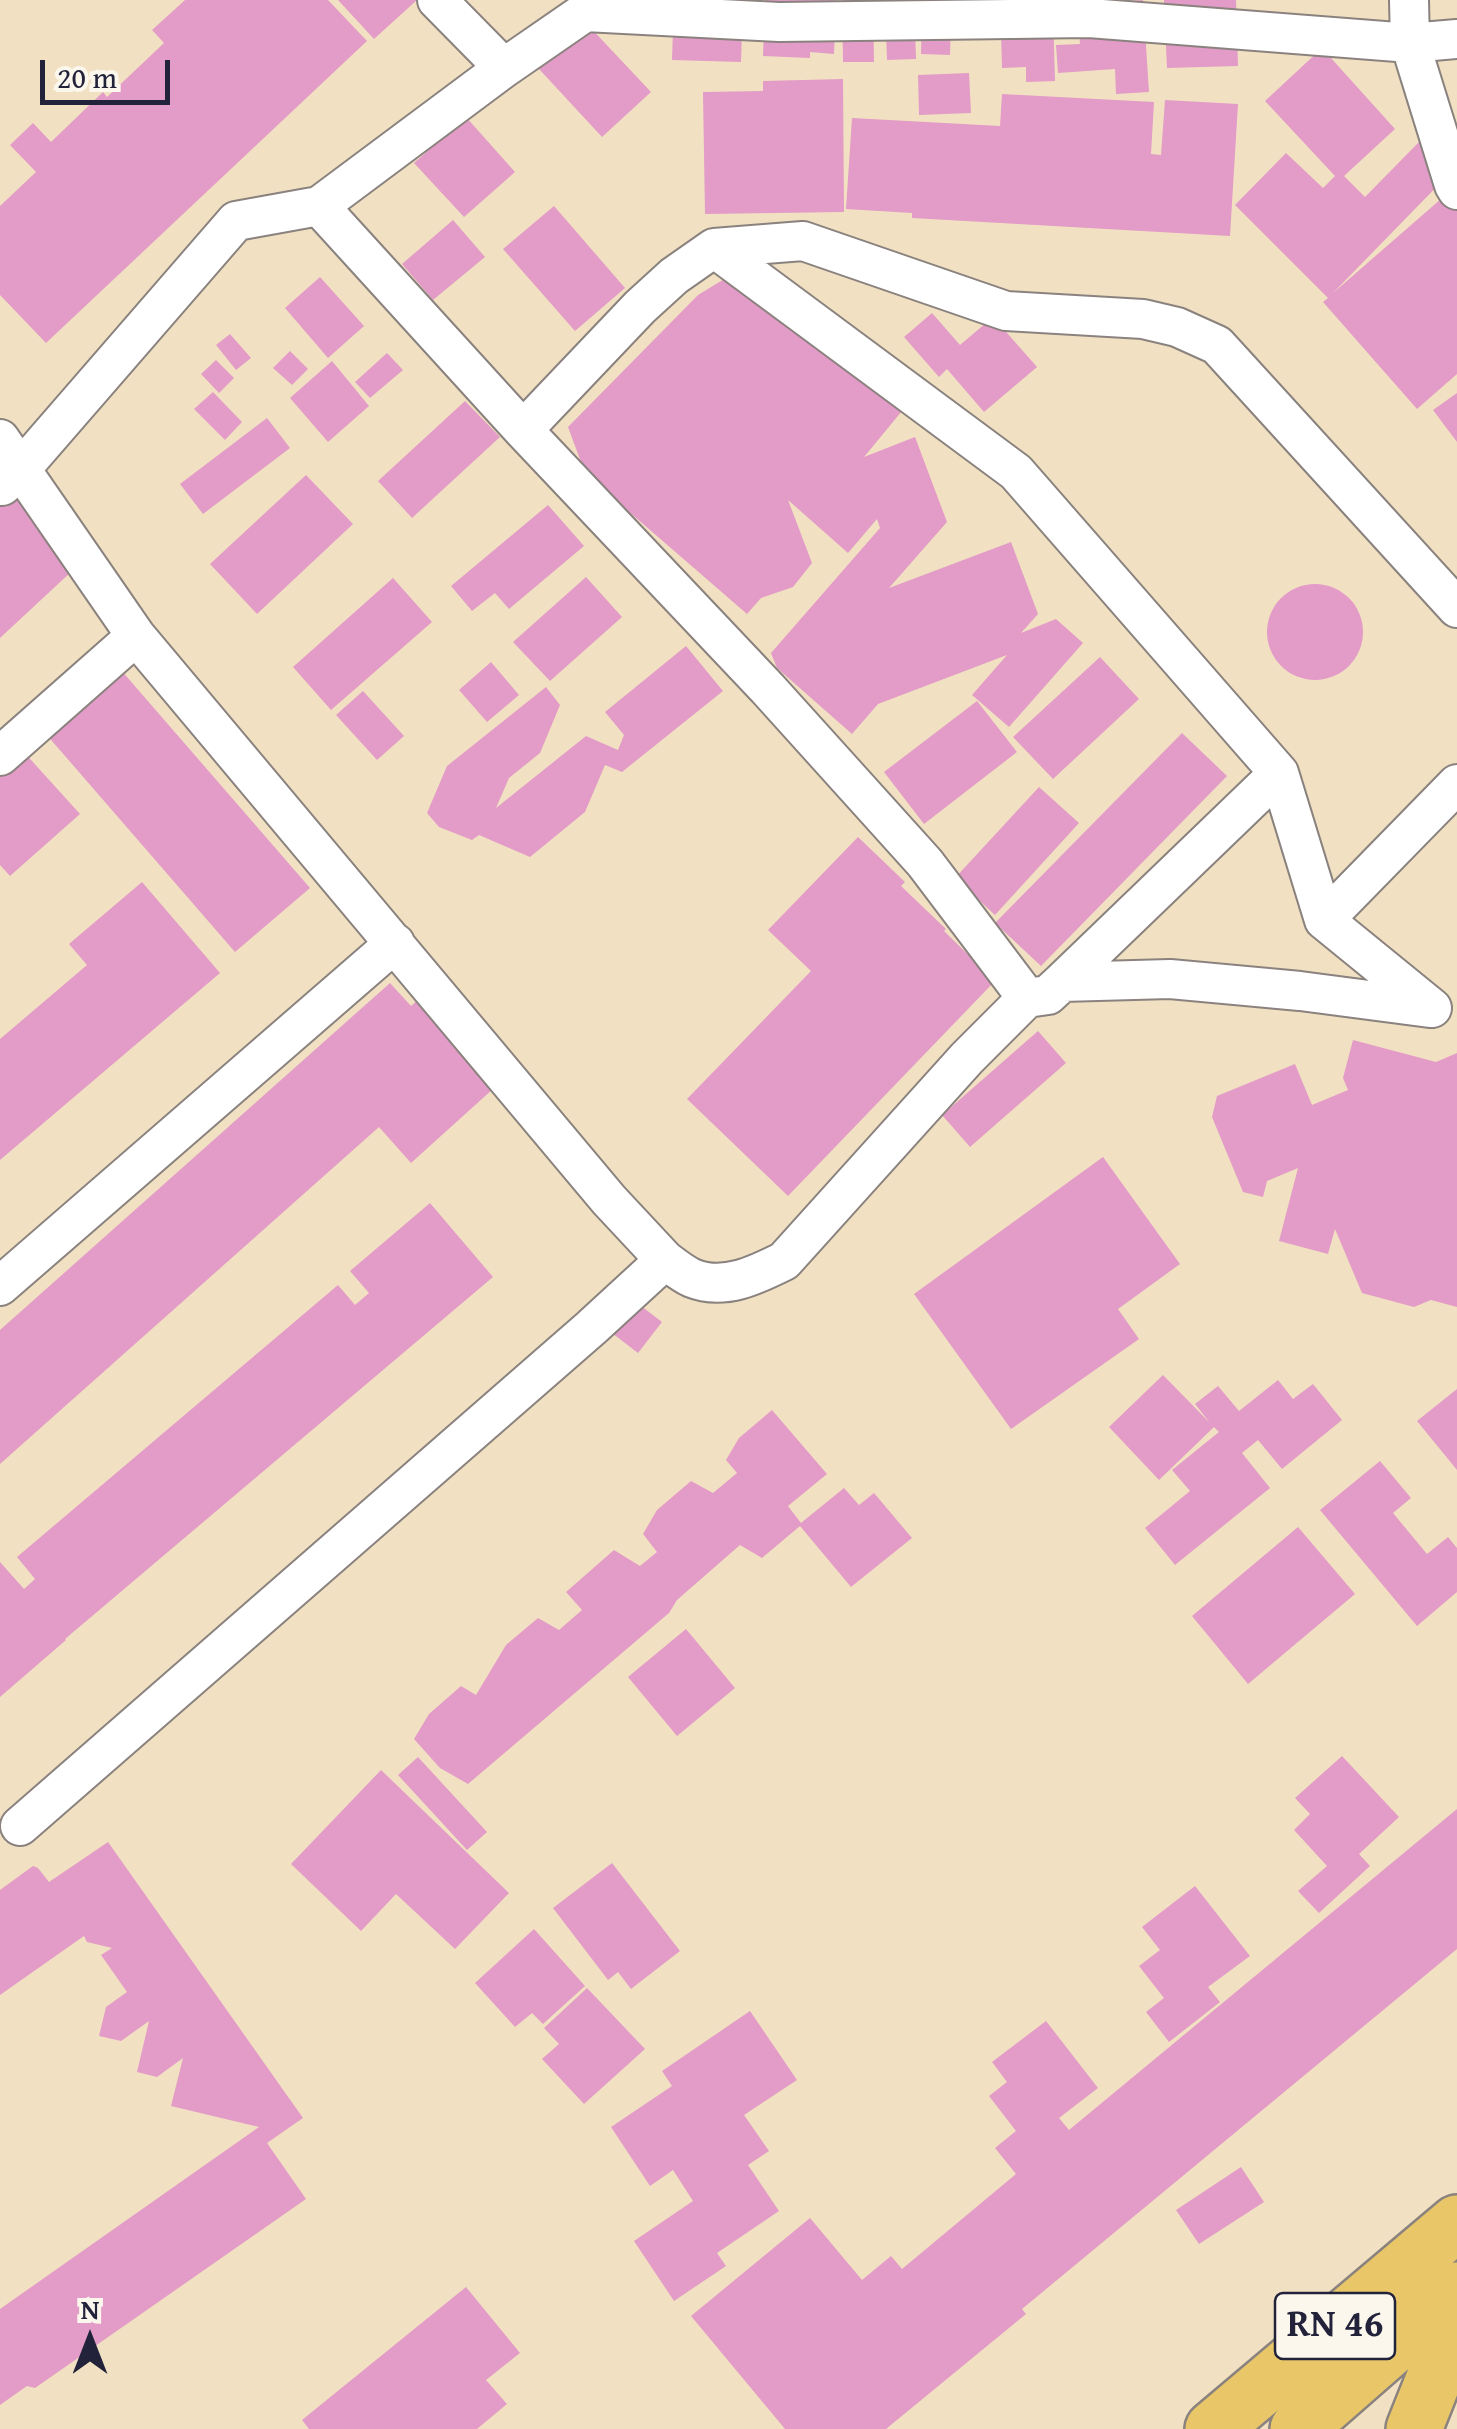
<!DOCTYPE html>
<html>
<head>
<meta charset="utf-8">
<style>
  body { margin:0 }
  #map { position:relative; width:1457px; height:2429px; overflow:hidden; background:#f1e1c2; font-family:"Gentium Book Plus",serif }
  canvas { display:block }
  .north { position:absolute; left:40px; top:2289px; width:100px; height:100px; -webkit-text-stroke:8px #fbf7ec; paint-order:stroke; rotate:0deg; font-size:28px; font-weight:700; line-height:40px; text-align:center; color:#22223b }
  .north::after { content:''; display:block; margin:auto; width:35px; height:45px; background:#22223b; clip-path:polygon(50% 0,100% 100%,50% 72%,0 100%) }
  .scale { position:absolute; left:40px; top:60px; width:130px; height:45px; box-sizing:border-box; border:5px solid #22223b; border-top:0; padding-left:12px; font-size:30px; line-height:35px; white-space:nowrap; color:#22223b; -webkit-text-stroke:8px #fbf7ec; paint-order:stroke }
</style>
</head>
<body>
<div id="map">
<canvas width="1457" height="2429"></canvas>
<div class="north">N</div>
<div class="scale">20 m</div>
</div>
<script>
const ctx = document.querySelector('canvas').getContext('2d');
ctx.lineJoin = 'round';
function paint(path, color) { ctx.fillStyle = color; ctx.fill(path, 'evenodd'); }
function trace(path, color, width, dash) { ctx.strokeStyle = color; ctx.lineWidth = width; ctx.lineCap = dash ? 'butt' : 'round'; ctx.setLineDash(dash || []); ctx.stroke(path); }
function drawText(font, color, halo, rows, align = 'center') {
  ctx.font = font + ' "Gentium Book Plus",serif'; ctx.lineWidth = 10; ctx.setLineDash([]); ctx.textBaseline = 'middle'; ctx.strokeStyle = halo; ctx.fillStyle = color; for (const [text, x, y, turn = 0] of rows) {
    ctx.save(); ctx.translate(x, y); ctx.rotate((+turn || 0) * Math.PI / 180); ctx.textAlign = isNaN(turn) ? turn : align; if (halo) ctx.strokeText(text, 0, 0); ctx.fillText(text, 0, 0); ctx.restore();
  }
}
paint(new Path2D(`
  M185,0H328L367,41L46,343L0,295V206L36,172L10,145L33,123L51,142L103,92L107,97L164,43L152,30Z
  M338,0H417L374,39Z
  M674,0H743L741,62L672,60Z
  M765,0H836L834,54L810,52V58L763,56Z
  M842,0H873L874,62H843Z
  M885,0H914L916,59L887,60Z
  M922,0H994V23H951L950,55L921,54Z
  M1000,0H1070L1053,13L1055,81L1026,82V67L1002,68Z
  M1143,0L1149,92L1116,94L1115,69L1058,73L1056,45L1080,44L1077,4Z
  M1164,0H1236L1238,66L1167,68Z
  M587,24L651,92L602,137L539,69Z
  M1322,48L1395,129L1344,176L1365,197L1419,142L1450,173L1333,293L1457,185V374L1417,409L1323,302L1328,298L1235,205L1286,153L1323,188L1335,176L1265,101Z
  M969,73L971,113L919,115L918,75Z
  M843,79L844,212L705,214L703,92L763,91V81Z
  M1002,94L1154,102L1151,154L1161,155L1165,100L1238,104L1230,236L912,218V213L846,209L852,118L1000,126Z
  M466,117L515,172L464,217L414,163Z
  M554,206L625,288L575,331L503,249Z
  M453,220L485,257L433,300L402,264Z
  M320,277L364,326L328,358L285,308Z
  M726,278L902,411L864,457L915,437L947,522L889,588L1011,542L1038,614L1021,633L1056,619L1083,643L1009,727L972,695L1007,655L878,704L852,734L777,668L771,653L880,528L877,519L848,553L788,500L812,563L793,587L761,598L747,614L590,478L588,481L568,427L698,295Z
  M932,313L960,345L993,317L1037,367L984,412L947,369L939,377L904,337Z
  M230,334L251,358L236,370L216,345Z
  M290,351L308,369L292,385L273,368Z
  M387,353L403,370L370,398L355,382Z
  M216,360L234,378L219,393L201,374Z
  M332,361L369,406L328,442L290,398Z
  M213,392L242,422L225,440L194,409Z
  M1457,393V442L1433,410Z
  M465,401L500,437L412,518L378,481Z
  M267,418L290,448L203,514L180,484Z
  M306,475L353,524L257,614L210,564Z
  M16,483L86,558L0,638V498Z
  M548,505L584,546L509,609L495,593L472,611L451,586Z
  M586,577L622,617L550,681L513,642Z
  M393,578L432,622L331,710L293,667Z
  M1267 632a48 48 0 1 1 96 0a48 48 0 1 1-96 0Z
  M686,646L723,691L622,772L605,765L585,812L530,857L479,835L472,840L439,827L427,813L447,766L546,687L560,705L540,753L509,778L496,808L586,736L618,750L624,735L605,712Z
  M1100,657L1139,699L1053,779L1013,737Z
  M114,662L310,888L235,952L39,726Z
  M491,662L519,695L487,722L459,690Z
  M363,691L404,736L377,760L336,715Z
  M977,701L1017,752L924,824L884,772Z
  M1182,733L1227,776L1041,966L995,923Z
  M22,750L80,814L10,876L0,865V770Z
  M1039,787L1079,823L995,915L955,878Z
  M858,837L905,882L901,886L946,929L944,931L995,981L788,1196L687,1099L811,971L768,930Z
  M142,882L220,973L0,1160V1039L87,965L69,944Z
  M390,983L411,1006L427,992L504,1079L411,1163L379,1127L0,1464V1330Z
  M1038,1031L1066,1063L970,1147L942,1115Z
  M1353,1040L1436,1062L1457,1053V1307L1431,1300L1414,1307L1362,1293L1335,1229L1328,1254L1279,1241L1298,1168L1267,1181L1263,1197L1243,1192L1212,1117L1217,1096L1295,1064L1312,1105L1348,1090L1343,1078Z
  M1103,1157L1180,1264L1118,1309L1139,1339L1011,1429L914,1294Z
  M430,1203L493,1277L65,1639L66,1640L0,1697V1562L24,1589L35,1579L17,1557L338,1285L355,1305L369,1293L350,1271Z
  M632,1299L662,1322L638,1353L608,1330Z
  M1163,1375L1210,1423L1195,1404L1218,1386L1239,1411L1278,1380L1293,1399L1313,1384L1342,1420L1282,1469L1258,1440L1242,1453L1270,1488L1175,1565L1145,1528L1190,1491L1172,1470L1219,1432L1214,1427L1159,1480L1109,1427Z
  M1457,1389V1470L1417,1421Z
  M772,1410L827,1474L788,1506L801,1523L844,1488L859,1505L874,1493L912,1538L851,1587L800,1526L762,1558L740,1545L677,1600L669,1613L468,1784L440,1768L414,1739L429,1714L461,1686L476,1695L506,1645L538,1618L559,1630L582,1610L566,1592L614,1550L640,1566L657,1552L643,1534L657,1510L691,1481L713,1493L737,1473L726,1460L739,1438Z
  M1380,1461L1411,1498L1393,1513L1427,1554L1448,1537L1457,1548V1592L1417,1626L1320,1510Z
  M1298,1527L1355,1594L1248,1684L1192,1616Z
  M686,1629L735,1688L677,1736L628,1677Z
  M1342,1756L1399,1817L1359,1854L1370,1866L1319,1913L1298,1891L1327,1866L1294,1830L1310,1814L1295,1798Z
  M418,1757L487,1832L467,1850L398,1775Z
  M381,1770L509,1893L455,1949L396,1894L361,1931L291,1864Z
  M1457,1809V1949L1022,2309L1026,2314L886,2429H785L691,2316L810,2218L862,2280L891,2256L902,2269L1016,2174L995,2148L1016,2131L989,2096L1007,2082L992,2062L1046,2021L1098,2088L1059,2118L1069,2130Z
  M108,1842L303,2118L267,2143L306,2199L35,2388L27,2386L0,2405V2309L259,2127L171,2106L183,2058L157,2077L137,2072L149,2021L121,2041L99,2036L106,2007L127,1992L101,1955L112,1948L87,1942L84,1936L0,1995V1890L33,1866L38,1868L49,1882Z
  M612,1863L680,1951L631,1989L618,1972L608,1980L553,1908Z
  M1195,1886L1250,1956L1208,1987L1220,2002L1169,2042L1146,2012L1164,1998L1139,1966L1160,1950L1142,1927Z
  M534,1929L585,1986L543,2024L532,2013L515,2027L475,1983Z
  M587,1988L645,2049L584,2104L542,2059L559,2044L544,2028Z
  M750,2011L797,2080L744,2115L769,2151L748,2165L779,2211L717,2253L726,2266L674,2301L634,2241L693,2201L673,2170L650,2186L611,2127L672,2086L662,2071Z
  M1241,2167L1264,2202L1199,2244L1176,2210Z
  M466,2287L520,2353L486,2380L507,2404L477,2429H309L302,2420Z`), '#e39bc7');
const street = new Path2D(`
  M437,0L504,68
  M1409,0L1410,43L1454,185L1457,190
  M585,12L779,22L1089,18L1410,43L1457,39
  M319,206L523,430L768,689L925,863L1027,998
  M714,248L1016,472L1279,773L1324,920L1432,1008
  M523,430L640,307L674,276L714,248L803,241L1006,311L1143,319L1177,327L1217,345L1457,608
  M0,439L136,636L609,1200L665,1260L591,1328L20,1826
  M2,486L20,470L236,221L319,206L504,68L585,12L594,0
  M0,756L136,636
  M1324,920L1457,784
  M1062,982L1279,773
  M665,1260C673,1266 683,1274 692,1278C724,1291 756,1275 784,1261L967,1058L1027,998L1048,995L1062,982L1170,979L1300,991L1430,1008
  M0,1286L395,943`);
const primary = new Path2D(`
  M1213,2429L1457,2223
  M1298,2429L1457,2290
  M1414,2429L1457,2321`);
trace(street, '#8a827e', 42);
trace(primary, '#8a827e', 60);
trace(street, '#fff', 38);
trace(primary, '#e9c769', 55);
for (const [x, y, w] of [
  [1335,2326,120]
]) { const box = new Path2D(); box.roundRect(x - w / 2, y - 33, w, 66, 8); ctx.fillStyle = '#fbf7ec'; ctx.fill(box); trace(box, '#22223b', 2.5); }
drawText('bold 38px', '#22223b', null, [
  ["RN 46",1335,2326]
]);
</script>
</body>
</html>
